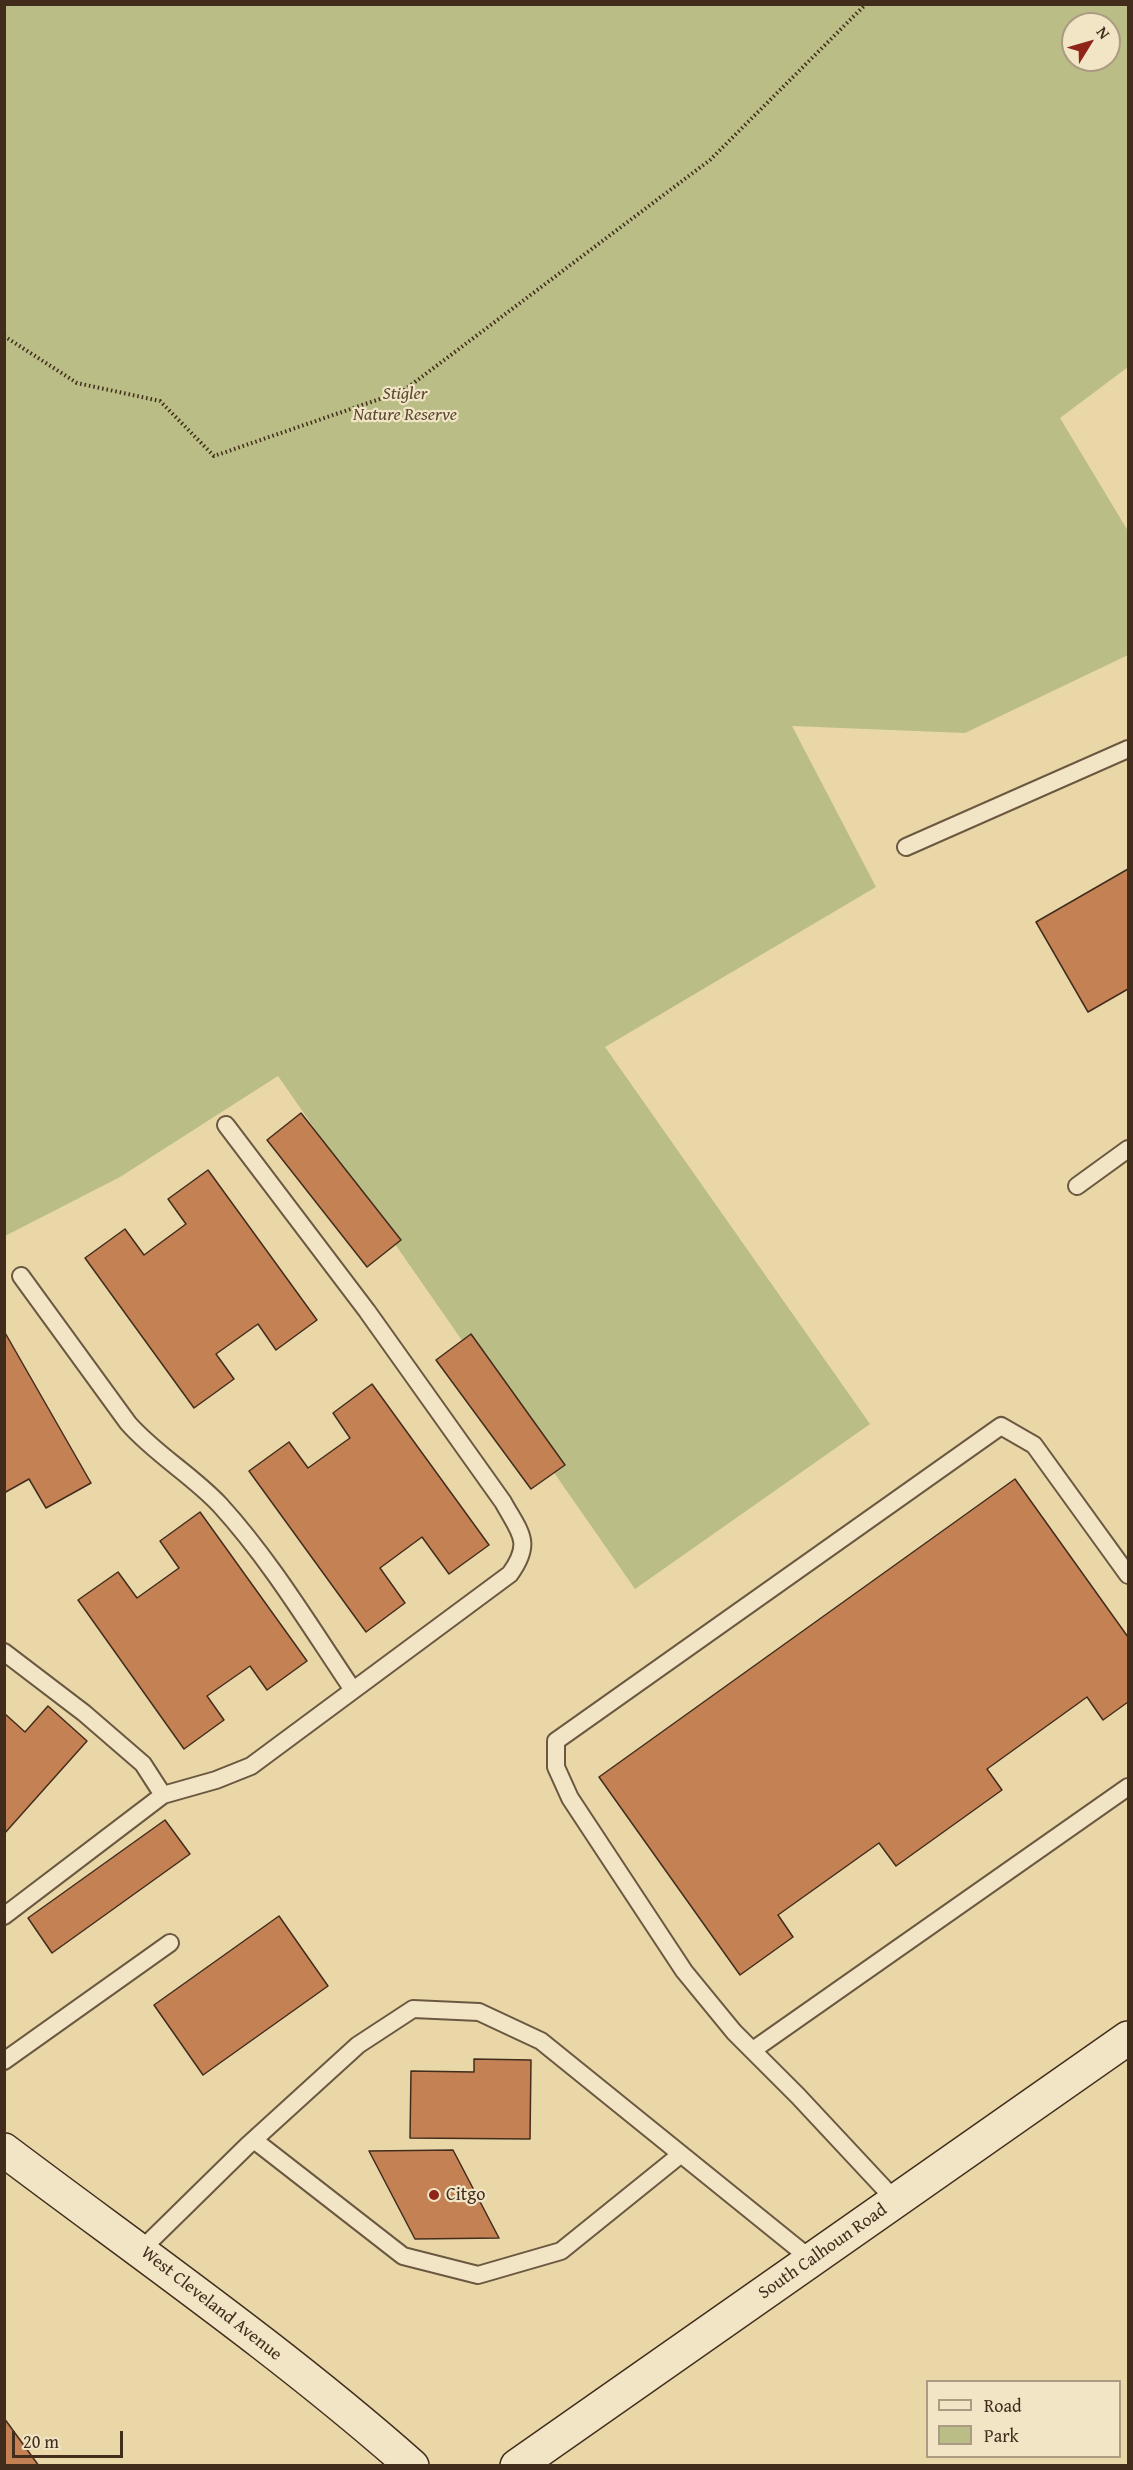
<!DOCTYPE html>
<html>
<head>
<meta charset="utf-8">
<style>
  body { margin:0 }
  #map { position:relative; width:1133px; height:2470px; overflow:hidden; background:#ead7a8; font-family:"Gentium Book Plus",serif }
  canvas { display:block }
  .frame { position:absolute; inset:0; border:6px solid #422d1d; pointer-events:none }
  .legend { position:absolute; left:926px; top:2380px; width:195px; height:78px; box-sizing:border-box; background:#f1e5c6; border:2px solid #ab9b82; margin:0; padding:8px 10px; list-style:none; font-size:18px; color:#422d1d }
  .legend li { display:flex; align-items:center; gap:12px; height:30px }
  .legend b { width:30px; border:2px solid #ab9b82 }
  .north { position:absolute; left:1061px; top:12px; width:60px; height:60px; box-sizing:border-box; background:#f1e5c6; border:2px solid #ab9b82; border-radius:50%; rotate:53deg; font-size:16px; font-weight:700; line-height:24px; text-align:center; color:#422d1d }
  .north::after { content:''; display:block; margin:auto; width:21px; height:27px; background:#8f2418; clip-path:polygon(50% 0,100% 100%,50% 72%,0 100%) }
  .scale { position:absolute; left:12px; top:2431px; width:111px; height:27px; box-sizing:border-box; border:3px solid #422d1d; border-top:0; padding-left:8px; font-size:18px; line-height:21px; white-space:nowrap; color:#422d1d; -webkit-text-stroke:4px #f1e5c6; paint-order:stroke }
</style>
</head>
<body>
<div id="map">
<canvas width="1133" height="2470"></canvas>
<div class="frame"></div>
<ul class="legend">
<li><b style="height:8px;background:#f1e5c6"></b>Road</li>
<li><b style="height:16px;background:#babd85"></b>Park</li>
</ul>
<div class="north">N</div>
<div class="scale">20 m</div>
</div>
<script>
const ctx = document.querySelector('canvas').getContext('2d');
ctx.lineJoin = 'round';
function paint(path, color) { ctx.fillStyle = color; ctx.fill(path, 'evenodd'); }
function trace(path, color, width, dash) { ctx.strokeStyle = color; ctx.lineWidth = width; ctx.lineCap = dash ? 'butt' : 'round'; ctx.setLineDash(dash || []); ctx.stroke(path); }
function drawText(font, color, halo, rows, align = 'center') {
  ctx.font = font + ' "Gentium Book Plus",serif'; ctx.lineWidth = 4.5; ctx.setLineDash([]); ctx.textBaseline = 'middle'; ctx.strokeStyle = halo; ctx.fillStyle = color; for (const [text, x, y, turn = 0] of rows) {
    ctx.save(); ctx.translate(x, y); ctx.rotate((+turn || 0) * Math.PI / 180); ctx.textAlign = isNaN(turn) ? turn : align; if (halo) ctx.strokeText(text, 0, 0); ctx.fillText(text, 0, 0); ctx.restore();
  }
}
paint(new Path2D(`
  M5,5H1128V367L1060,418L1128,531V655L965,733L792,726L876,887L605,1047L870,1424L635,1589L278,1076L120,1177L5,1236ZM1073,24H1109V60H1073Z`), '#babd85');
const building = new Path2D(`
  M1128,869V989L1088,1012L1036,922Z
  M301,1113L401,1240L367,1267L267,1140Z
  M208,1170L317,1320L276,1350L258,1324L216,1354L234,1379L194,1408L85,1258L125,1229L144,1255L186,1224L168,1199Z
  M4,1331L91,1483L46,1508L29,1479L4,1493Z
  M471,1334L565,1465L531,1489L436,1360Z
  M372,1384L489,1545L449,1574L422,1537L380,1568L405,1603L366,1632L249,1471L289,1442L308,1468L350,1438L333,1413Z
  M1015,1479L1128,1637V1702L1103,1720L1087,1697L987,1769L1002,1790L896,1866L879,1843L778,1915L793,1937L740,1975L599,1777Z
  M200,1512L307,1661L267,1690L250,1666L207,1696L224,1720L184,1749L78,1600L118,1572L137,1598L179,1568L160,1541Z
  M48,1706L87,1741L4,1834V1713L25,1732Z
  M165,1820L190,1854L52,1953L28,1918Z
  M279,1916L328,1986L203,2075L154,2005Z
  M474,2059L531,2060L530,2139L410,2138L411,2071L474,2072Z
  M453,2150L499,2238L415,2239L369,2151Z
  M4,2418L39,2466H4Z`);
paint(building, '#c48153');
trace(building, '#422d1d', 1.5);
const lane = new Path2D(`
  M906,847L1128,749
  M1077,1186L1128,1149
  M21,1276L128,1423C155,1454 192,1475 220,1505C271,1561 311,1628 353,1690
  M4,1652L84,1713L143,1764L163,1795
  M4,1916L163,1795L216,1780L251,1766L510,1574C533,1542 520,1533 503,1502L367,1311L226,1125
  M753,2050L1128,1787
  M4,2061L170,1943
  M254,2140L403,2256L478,2275L561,2251L680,2155
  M896,2201L798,2096L734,2032L684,1971L570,1798L556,1767V1741L1001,1426L1034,1445L1128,1575
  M141,2250L247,2146L358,2045L413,2009L479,2012L541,2041L812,2260`);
const secondary = new Path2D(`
  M4,2150C142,2254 283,2352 412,2466
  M517,2466L1128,2038`);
trace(lane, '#6c5840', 20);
trace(secondary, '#422d1d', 36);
trace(new Path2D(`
  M4,336L77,383L160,401L214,456L403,391L710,160L866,4`), '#422d1d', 4, [1.5, 3]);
trace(lane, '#f1e5c6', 16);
trace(secondary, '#f1e5c6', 33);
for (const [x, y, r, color] of [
  [434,2195,6,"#8f2418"]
]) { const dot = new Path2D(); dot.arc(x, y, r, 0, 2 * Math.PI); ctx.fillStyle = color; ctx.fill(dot); trace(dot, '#f1e5c6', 2); }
drawText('italic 18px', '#5a4a32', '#f1e5c6', [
  ["Stigler",405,394],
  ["Nature Reserve",405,415]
]);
drawText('18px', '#422d1d', '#f1e5c6', [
  ["Citgo",446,2195]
], 'left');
drawText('18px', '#422d1d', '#f1e5c6', [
  ["South Calhoun Road",823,2252,-35],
  ["West Cleveland Avenue",211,2304,38]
]);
</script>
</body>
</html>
